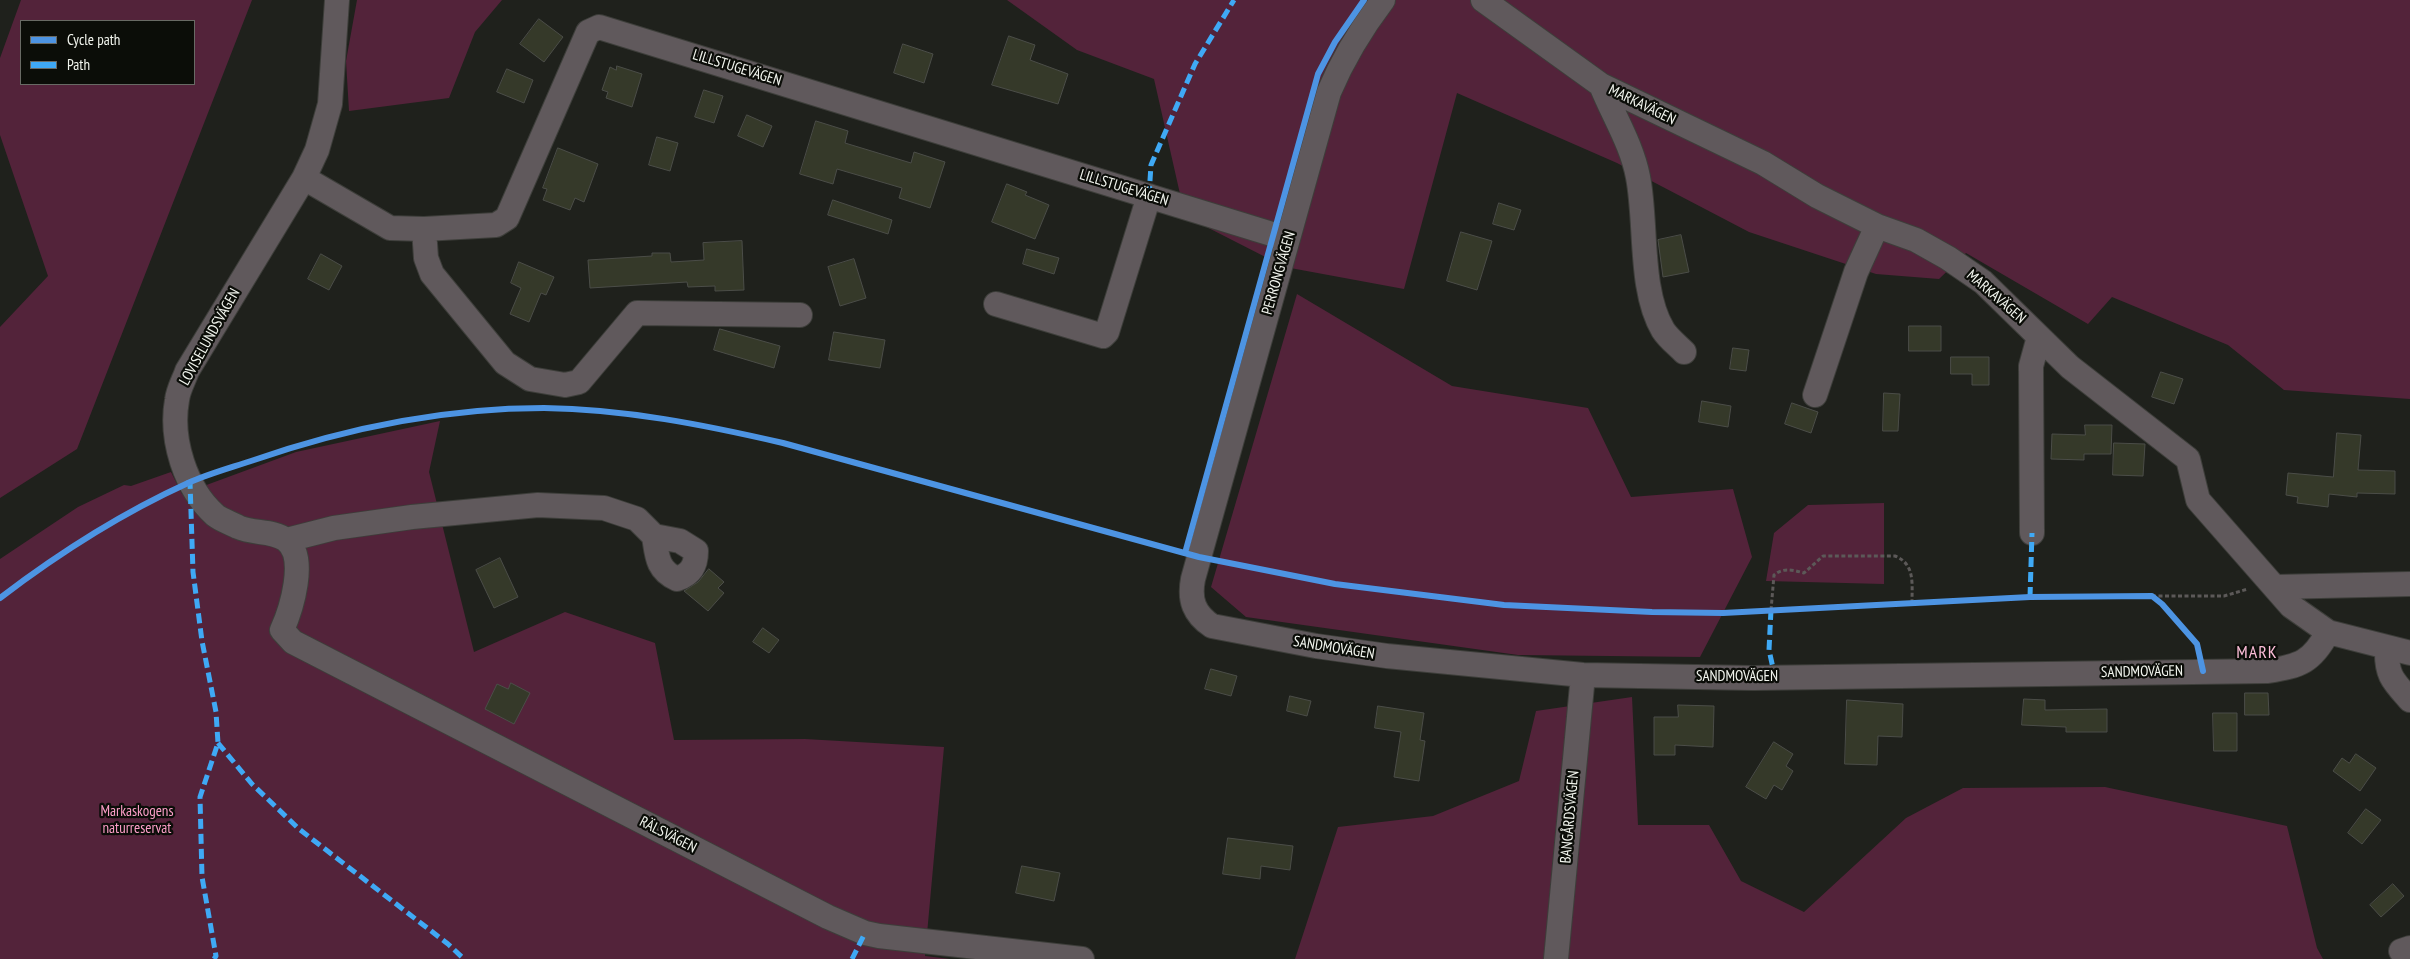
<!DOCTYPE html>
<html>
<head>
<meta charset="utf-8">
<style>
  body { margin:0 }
  #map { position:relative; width:2410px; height:959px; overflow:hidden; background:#1f211c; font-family:"PT Sans Narrow",sans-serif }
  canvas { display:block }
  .legend { position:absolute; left:20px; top:20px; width:175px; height:65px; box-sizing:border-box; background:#0b0d08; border:1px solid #686a64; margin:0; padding:6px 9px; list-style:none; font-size:15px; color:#f3f6ef }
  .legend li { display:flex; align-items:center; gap:10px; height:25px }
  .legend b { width:25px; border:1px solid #686a64 }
</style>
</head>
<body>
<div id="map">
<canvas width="2410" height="959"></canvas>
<ul class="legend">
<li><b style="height:6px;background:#4d94e3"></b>Cycle path</li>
<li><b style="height:6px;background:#3fa9f5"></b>Path</li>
</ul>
</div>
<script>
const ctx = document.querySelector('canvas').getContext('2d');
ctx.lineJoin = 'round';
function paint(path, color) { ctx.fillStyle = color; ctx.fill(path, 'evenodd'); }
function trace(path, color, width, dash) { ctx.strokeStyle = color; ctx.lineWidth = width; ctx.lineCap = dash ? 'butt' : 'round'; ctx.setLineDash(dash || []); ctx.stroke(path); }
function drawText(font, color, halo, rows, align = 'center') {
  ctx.font = font + ' "PT Sans Narrow",sans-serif'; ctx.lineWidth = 4.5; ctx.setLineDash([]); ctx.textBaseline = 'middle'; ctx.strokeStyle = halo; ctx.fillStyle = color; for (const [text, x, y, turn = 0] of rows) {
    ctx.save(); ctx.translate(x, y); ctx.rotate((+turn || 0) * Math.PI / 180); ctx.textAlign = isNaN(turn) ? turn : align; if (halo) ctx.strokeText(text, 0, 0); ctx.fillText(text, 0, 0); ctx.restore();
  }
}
paint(new Path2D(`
  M21,0H252L77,449L0,498V327L48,276L0,135V58ZM21,21H194V84H21Z
  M357,0H502L475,32L449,98L349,111L346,61Z
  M1007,0H2410V399L2284,390L2228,345L2112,297L2088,324L1966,253L1939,279L1876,274L1749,232L1617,163L1457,93L1404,289L1285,267L1185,216L1154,79L1077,50Z
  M1297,294L1452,386L1588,408L1631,497L1733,489L1752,557L1700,657L1518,655L1246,617L1211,587Z
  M440,421L429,472L474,652L565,612L655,643L674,740L805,739L944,747L925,956L950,959H0V559L78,507L124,485L131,486L171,472L182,494L296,452Z
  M1884,503V584L1766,581L1774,533L1808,505Z
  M1632,697L1638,825H1709L1741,881L1804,912L1906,818L1963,788L2105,787L2287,826L2317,948L2323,959H1295L1338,827L1433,816L1519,781L1536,711Z`), '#53233a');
const building = new Path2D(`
  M539,19L563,37L544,62L520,44Z
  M1009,36L1035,45L1030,60L1068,74L1058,104L992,85Z
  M903,44L933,54L924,83L894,73Z
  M617,66L642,74L632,107L606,98L608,92L602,90L610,67L616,70Z
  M507,69L533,80L524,103L497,92Z
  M704,90L723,96L714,123L695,117Z
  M747,115L772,126L763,147L738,136Z
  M816,121L848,131L845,143L911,163L914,152L945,162L930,208L899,198L902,188L837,169L833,184L800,174Z
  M657,137L678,143L670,171L649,165Z
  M558,148L598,164L584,202L575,198L570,210L543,200L547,189L543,188Z
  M1007,184L1027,192L1025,195L1049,205L1035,239L992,222Z
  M833,200L892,220L888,234L828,215Z
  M1499,203L1521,210L1514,230L1493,224Z
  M1461,232L1492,241L1477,290L1447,281Z
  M1681,235L1689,272L1663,277L1658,240Z
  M742,241L744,290L715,291V286L688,287L687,282L590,288L588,260L652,256V253H670L671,262L704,260L703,243Z
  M1027,249L1059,258L1054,274L1023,264Z
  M321,254L342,266L329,290L308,279Z
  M854,259L866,298L840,306L828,267Z
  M519,262L554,277L546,295L541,293L529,322L510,314L521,288L511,283Z
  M1909,326H1941V351H1909Z
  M720,329L780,346L774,368L714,350Z
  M834,332L885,340L880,368L829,360Z
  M1733,348L1749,350L1746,371L1730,369Z
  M1951,357H1989V385H1972V374H1951Z
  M2161,372L2183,379L2174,404L2152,397Z
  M1884,393L1900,394L1898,431H1883Z
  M1702,401L1731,406L1728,427L1699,422Z
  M1792,403L1818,412L1811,433L1785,424Z
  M2085,425H2112L2111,454H2084V460L2051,459L2052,434L2085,435Z
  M2337,433L2361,435L2358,470L2395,471V494L2357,493V497L2329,494L2328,507L2297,503L2298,497L2286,495L2288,473L2333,477Z
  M2114,443L2145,444L2143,476L2113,475Z
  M500,558L518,597L494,608L476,570Z
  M709,569L724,582L718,588L724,593L708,611L684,591L698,582Z
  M763,628L779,640L769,653L753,642Z
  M1211,669L1237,676L1231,696L1205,689Z
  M511,683L530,693L514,724L485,709L497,684L508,689Z
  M2245,693H2268L2269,715H2245Z
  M1290,696L1311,701L1307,716L1287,711Z
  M2024,699L2045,700V710L2107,709V732H2066V727L2022,725Z
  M1847,700L1903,704L1902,737L1878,736L1877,765L1845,764Z
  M1678,705L1714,706L1713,747L1675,745V755H1654V717H1678Z
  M1378,706L1424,713L1420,740L1425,741L1419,781L1394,777L1401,732L1375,728Z
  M2213,713H2237V751H2214Z
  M1774,742L1793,754L1786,766L1793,771L1782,790L1774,785L1766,799L1746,787Z
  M2356,754L2376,768L2360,791L2333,771L2342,758L2349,763Z
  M2366,809L2381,820L2362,844L2348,833Z
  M1228,838L1293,846L1290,870L1261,866L1260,879L1223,874Z
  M1022,866L1060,873L1054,901L1016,893Z
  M2393,884L2404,896L2381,917L2370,905Z`);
paint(building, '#353929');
trace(building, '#4b4d48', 1);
const minor = new Path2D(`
  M337,0L330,104L317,150L304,178L187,371C184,380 178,390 177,400C170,439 185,488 215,515C221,520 231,523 238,527C253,534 273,530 286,540C308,557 291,610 282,630L293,642L828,917L865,933L879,936L1082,959
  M1383,0C1361,29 1343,59 1329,92L1193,579C1189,600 1194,614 1212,626L1316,646L1387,656L1583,675L1753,678L2268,671C2300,666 2312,662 2328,632
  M1483,0L1601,85L1763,163L1817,196L1877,226L1916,240L1948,258L1983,282L2070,367L2188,459L2198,500L2291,606L2328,632L2410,653
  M1601,85C1613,115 1632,145 1638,177C1647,223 1639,290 1663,330C1668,338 1677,345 1684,352
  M304,178L390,228L424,229L496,225L507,218L588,32L599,27L1288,239
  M424,229L426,258L432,274L505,363L530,379L565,385L579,382L637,313L800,315
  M996,304L1103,336L1107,332L1149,196
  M1815,395L1856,272L1877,226
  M2032,533L2031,366L2039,337
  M287,540L334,528L412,517L538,505L604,508L637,519L654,536L680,541L696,551C696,566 691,574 677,579C657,570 657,556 654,536
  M2275,587L2410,584
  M2387,649C2386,675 2393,681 2410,700
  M2401,951L2410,948
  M1556,959L1583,675`);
trace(minor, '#3d3e3a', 26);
trace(new Path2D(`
  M2152,596H2224L2248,589
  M1771,610L1774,575C1784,567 1793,570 1804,573L1823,556H1895C1915,564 1912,583 1912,602`), '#5c5958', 3, [4, 2.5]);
trace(minor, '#60595c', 24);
trace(new Path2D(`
  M1149,196L1151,165L1195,64L1234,0
  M187,483L190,482L193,572L202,641L216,712L218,743L200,797L202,877L216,956L214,959
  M2030,597L2032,533
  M1771,610L1769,650L1775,677
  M218,743L252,784L299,829L448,944L464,959
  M852,959L865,933`), '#3fa9f5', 5, [10, 5]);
trace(new Path2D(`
  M1185,553L1318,74L1335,42L1364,0
  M0,598C59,553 120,514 188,483C208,474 230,468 251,461C346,428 443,408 544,408C625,409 705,425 783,443L1199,557L1335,584L1504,605L1652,612L1723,613L2030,597L2152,596L2162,604L2197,644L2203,671`), '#4d94e3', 6);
drawText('15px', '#f3f6ef', '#0b0d08', [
  ["LILLSTUGEVÄGEN",737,68,17],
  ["MARKAVÄGEN",1642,105,26],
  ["LILLSTUGEVÄGEN",1124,188,17],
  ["PERRONGVÄGEN",1279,273,-74],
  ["MARKAVÄGEN",1996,297,41],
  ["LOVISELUNDSVÄGEN",210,337,-61],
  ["SANDMOVÄGEN",1334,648,9],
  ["SANDMOVÄGEN",2142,672,-1],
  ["SANDMOVÄGEN",1737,677],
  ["BANGÅRDSVÄGEN",1570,817,-85],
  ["RÄLSVÄGEN",668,835,27]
]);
drawText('15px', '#fd9fc9', '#0b0d08', [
  ["Markaskogens",137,812],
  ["naturreservat",137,829]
]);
ctx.letterSpacing = '1px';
drawText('18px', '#fcbdd8', '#0b0d08', [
  ["MARK",2257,653]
]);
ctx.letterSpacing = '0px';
</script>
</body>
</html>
